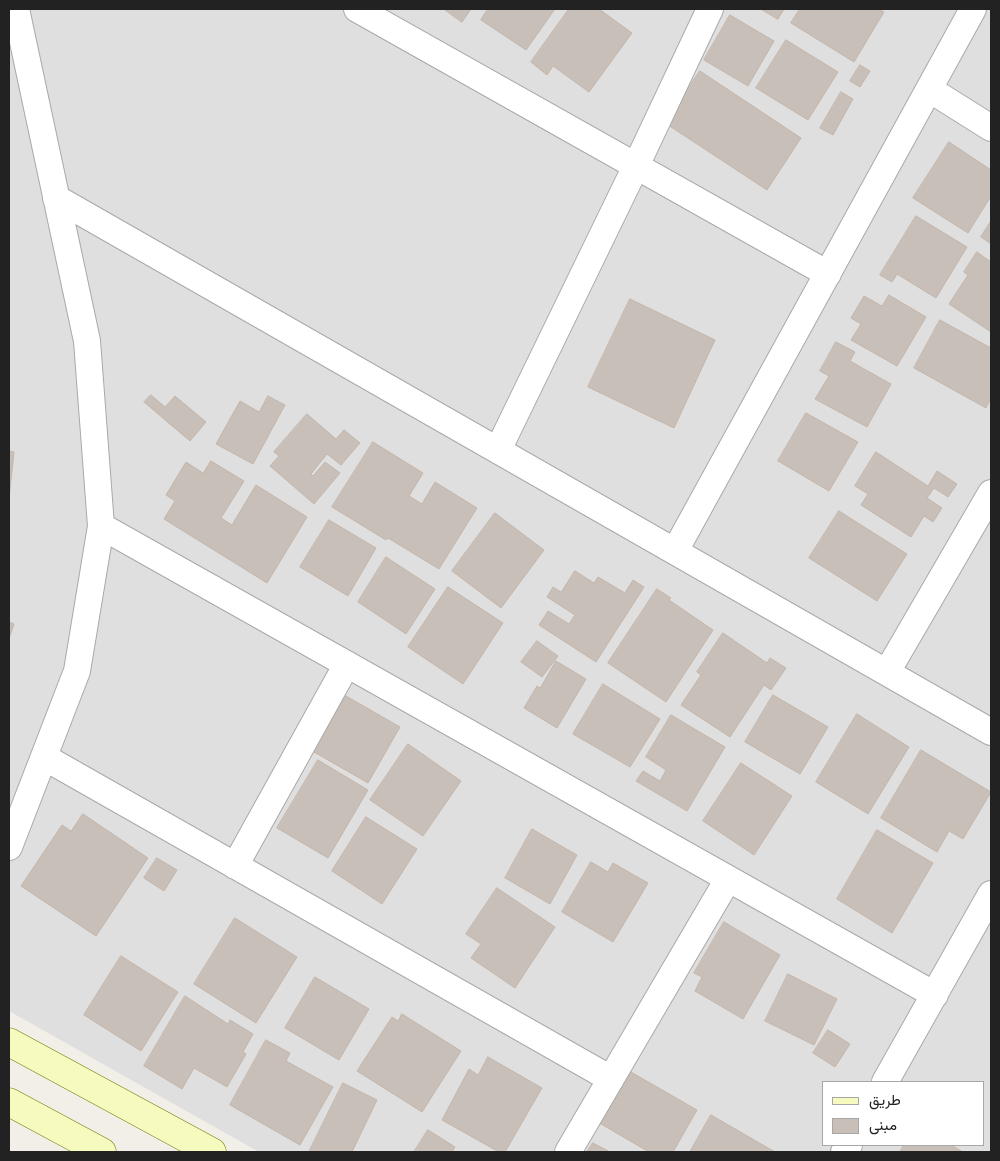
<!DOCTYPE html>
<html>
<head>
<meta charset="utf-8">
<style>
  body { margin:0 }
  #map { position:relative; width:1000px; height:1161px; overflow:hidden; background:#f2efe9; font-family:"Archivo Narrow",Vazirmatn,sans-serif }
  canvas { display:block }
  .frame { position:absolute; inset:0; border:10px solid #222; pointer-events:none }
  .legend { position:absolute; left:822px; top:1081px; width:162px; height:65px; box-sizing:border-box; background:#fff; border:1px solid #a7a7a7; margin:0; padding:6px 9px; list-style:none; font-size:15px; color:#222 }
  .legend li { display:flex; align-items:center; gap:10px; height:25px }
  .legend b { width:25px; border:1px solid #a7a7a7 }
</style>
</head>
<body>
<div id="map">
<canvas width="1000" height="1161"></canvas>
<div class="frame"></div>
<ul class="legend">
<li><b style="height:6px;background:#f7fabf"></b>طريق</li>
<li><b style="height:14px;background:#c7bfb8"></b>مبنى</li>
</ul>
</div>
<script>
const ctx = document.querySelector('canvas').getContext('2d');
ctx.lineJoin = 'round';
function paint(path, color) { ctx.fillStyle = color; ctx.fill(path, 'evenodd'); }
function trace(path, color, width, dash) { ctx.strokeStyle = color; ctx.lineWidth = width; ctx.lineCap = dash ? 'butt' : 'round'; ctx.setLineDash(dash || []); ctx.stroke(path); }
paint(new Path2D(`
  M9,9H991V1152H259L9,1011ZM824,1082H984V1145H824Z`), '#e0dfdf');
const building = new Path2D(`
  M444,9H471L462,22Z
  M488,9H555L526,50L481,20Z
  M569,9H599L632,33L589,92L553,66L547,75L531,62Z
  M761,9H784L778,19Z
  M800,9H879L884,12L854,62L791,23Z
  M730,15L774,41L748,86L704,60Z
  M786,40L838,72L808,120L756,88Z
  M860,65L870,71L860,87L850,81Z
  M700,71L801,138L767,190L665,123Z
  M841,92L853,99L833,135L820,128Z
  M949,142L991,170V196L968,233L913,198Z
  M916,216L967,247L936,298L897,274L892,282L880,275Z
  M991,221V244L981,237Z
  M977,252L991,262V332L949,304L968,275L964,272Z
  M889,295L926,317L897,366L851,340L861,324L851,318L864,296L882,306Z
  M630,299L715,340L674,428L588,387Z
  M940,320L991,348V398L986,408L914,368Z
  M836,342L855,352L850,361L891,384L867,427L815,399L829,376L820,371Z
  M151,395L165,407L175,396L206,422L190,441L144,402Z
  M268,396L285,405L253,464L216,444L240,401L259,412Z
  M806,413L858,442L829,491L778,461Z
  M307,414L336,439L344,430L360,443L341,465L327,454L311,474L313,476L325,462L340,473L314,504L270,466L279,456L274,452Z
  M373,442L423,473L409,496L422,504L435,482L477,508L439,569L388,538L386,540L332,507Z
  M9,451L14,452L9,499Z
  M876,452L928,486L937,471L957,484L948,497L934,488L927,498L942,508L933,522L924,516L911,537L861,505L868,494L855,486Z
  M211,461L244,481L221,518L232,525L256,485L307,517L267,583L164,519L175,501L166,495L186,462L203,473Z
  M839,511L907,554L877,601L809,558Z
  M495,513L544,550L501,608L452,571Z
  M329,520L376,548L348,596L300,567Z
  M386,557L435,589L406,634L358,602Z
  M575,571L594,583L598,577L625,593L633,580L644,587L596,662L539,625L548,611L569,624L575,615L547,597L553,587L561,592Z
  M448,587L503,623L463,684L408,647Z
  M657,589L671,598L669,600L713,630L666,702L608,663Z
  M9,622L14,624L9,639Z
  M723,633L767,663L770,658L786,668L771,690L764,685L730,737L681,705L701,675L697,672Z
  M537,641L558,656L542,677L521,662Z
  M556,661L586,679L557,728L524,708L537,686L540,688Z
  M603,684L660,719L630,767L573,734Z
  M773,695L828,727L800,774L745,742Z
  M346,696L400,727L368,783L314,752Z
  M857,714L909,747L868,814L816,782Z
  M671,715L725,747L687,811L636,781L643,771L660,781L666,770L646,757Z
  M408,744L461,781L423,836L370,800Z
  M921,750L991,792L963,839L949,831L937,852L881,818Z
  M318,760L368,790L328,858L277,828Z
  M741,763L792,796L754,855L703,821Z
  M83,814L148,858L96,936L21,886L62,825L71,831Z
  M366,817L417,849L382,904L332,871Z
  M532,829L577,855L550,904L505,878Z
  M877,830L933,863L892,933L837,899Z
  M157,858L177,870L164,891L144,878Z
  M591,862L608,872L613,863L648,883L613,942L562,912Z
  M497,888L555,927L515,988L471,958L481,944L466,934Z
  M235,918L297,957L256,1023L194,984Z
  M724,922L780,955L743,1019L695,991L702,977L694,973Z
  M121,956L178,992L141,1051L84,1015Z
  M788,974L837,999L814,1045L765,1021Z
  M315,977L369,1009L339,1060L285,1028Z
  M185,996L228,1024L230,1020L253,1034L243,1052L246,1054L227,1087L194,1068L182,1089L144,1066Z
  M402,1014L461,1051L422,1112L357,1071L392,1017L398,1021Z
  M828,1030L850,1044L835,1067L813,1053Z
  M266,1040L290,1053L286,1061L333,1087L300,1145L230,1105Z
  M488,1057L542,1088L505,1152H499L442,1120L469,1069L478,1075Z
  M631,1072L697,1110L673,1152H649L601,1124Z
  M343,1083L377,1100L352,1152H309Z
  M711,1115L775,1152H690Z
  M428,1130L455,1147L452,1152H414Z
  M593,1143L610,1152H587Z
  M904,1145H951L963,1152H900Z`);
paint(building, '#c7bfb8');
trace(building, '#c4b6ab', 1);
const street = new Path2D(`
  M357,9L828,274
  M929,89L991,128
  M56,198L991,732
  M498,450L636,166L710,9
  M101,526L935,995
  M675,551L973,9
  M887,672L991,493
  M44,757L611,1079
  M9,847L77,671L101,526L87,341L16,9
  M235,866L347,664
  M885,1082L991,894
  M568,1152L728,879
  M844,1152L849,1145`);
const secondary = new Path2D(`
  M9,1042L212,1152
  M9,1102L102,1152`);
trace(street, '#a9a9a9', 28);
trace(secondary, '#707d05', 29);
trace(street, '#fff', 26);
trace(secondary, '#f7fabf', 28);
</script>
</body>
</html>
